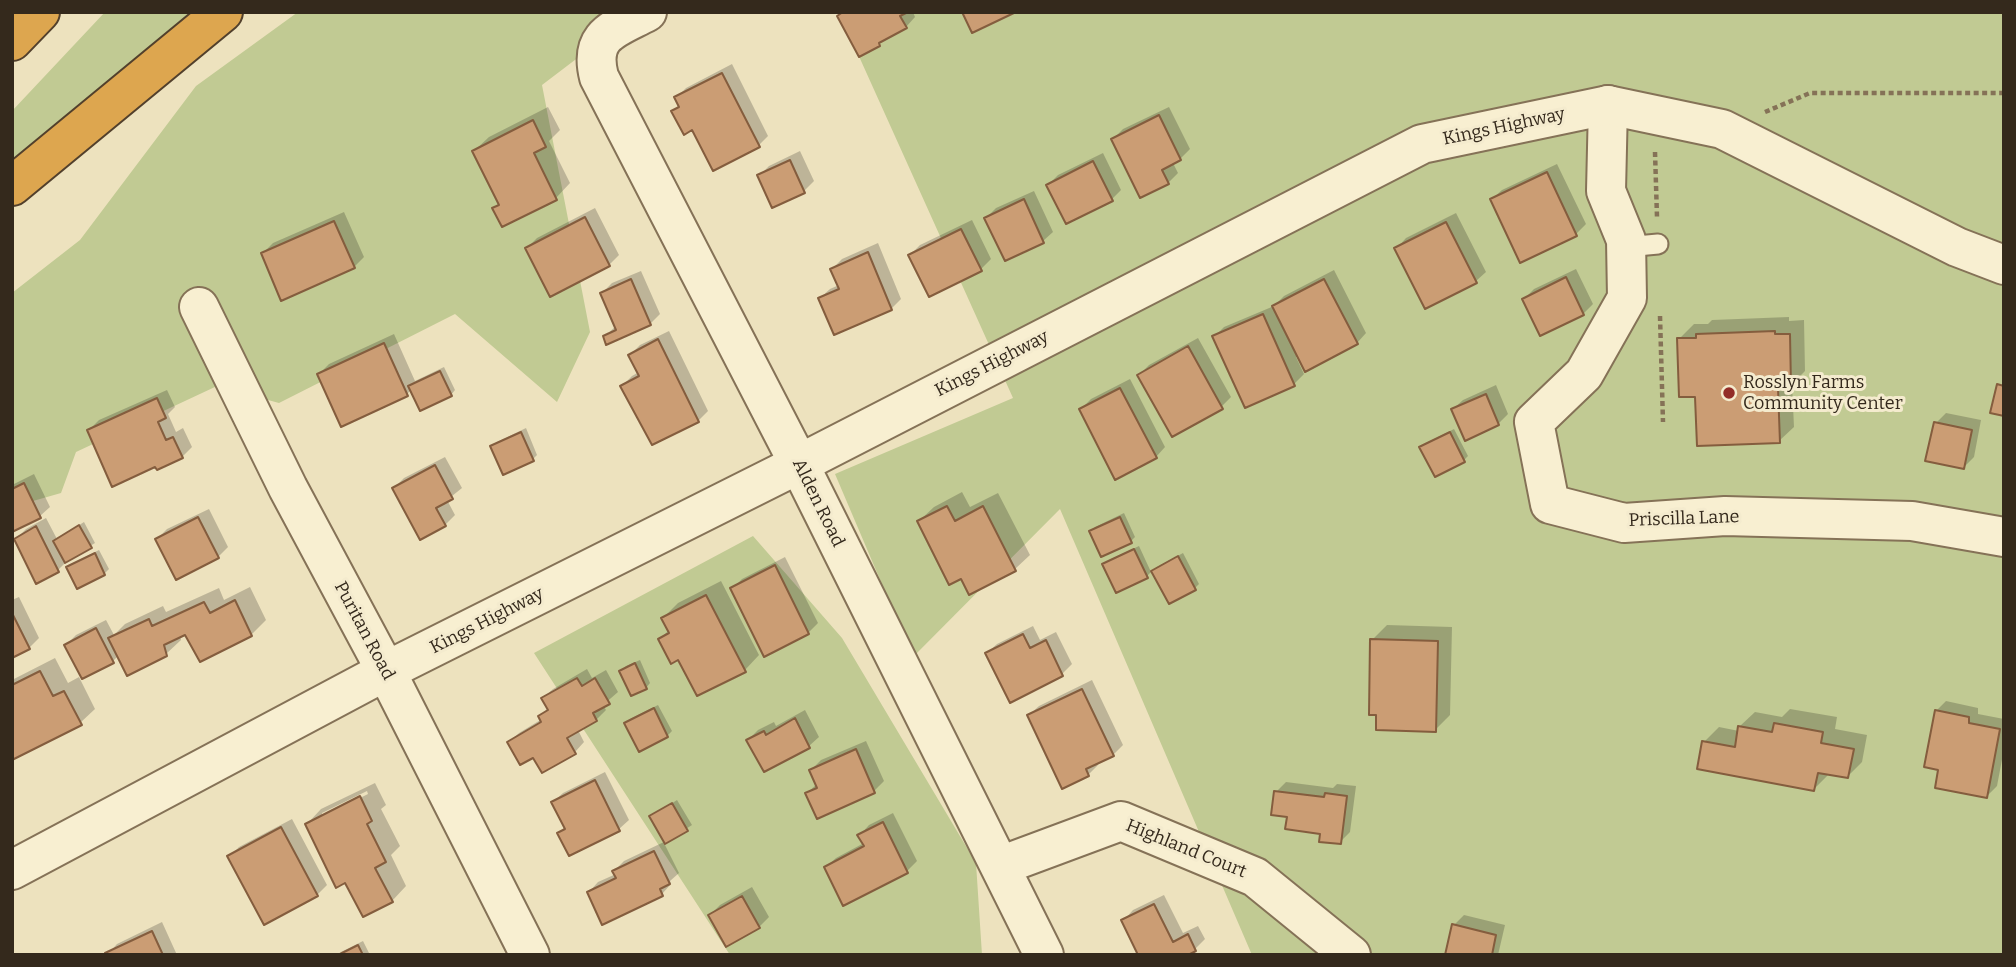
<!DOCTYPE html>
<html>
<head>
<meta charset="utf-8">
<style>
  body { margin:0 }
  #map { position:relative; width:2016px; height:967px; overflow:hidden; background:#ede2be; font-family:Bitter,serif }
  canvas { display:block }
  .frame { position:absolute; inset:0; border:14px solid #34291c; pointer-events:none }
</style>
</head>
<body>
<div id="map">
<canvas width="2016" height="967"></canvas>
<div class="frame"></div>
</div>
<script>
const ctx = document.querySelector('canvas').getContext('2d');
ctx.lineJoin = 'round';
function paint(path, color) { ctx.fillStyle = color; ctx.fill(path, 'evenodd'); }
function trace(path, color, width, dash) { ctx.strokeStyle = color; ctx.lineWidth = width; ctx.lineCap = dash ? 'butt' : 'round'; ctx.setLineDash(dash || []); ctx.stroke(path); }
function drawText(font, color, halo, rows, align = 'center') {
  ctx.font = font + ' Bitter,serif'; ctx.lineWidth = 6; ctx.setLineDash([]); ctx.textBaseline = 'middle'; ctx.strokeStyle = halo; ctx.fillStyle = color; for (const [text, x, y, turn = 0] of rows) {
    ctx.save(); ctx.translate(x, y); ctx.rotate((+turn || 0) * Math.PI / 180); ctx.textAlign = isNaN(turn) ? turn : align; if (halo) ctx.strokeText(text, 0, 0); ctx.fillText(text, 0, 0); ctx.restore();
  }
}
paint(new Path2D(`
  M105,12H197L12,165V111Z
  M298,12H638L542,85L590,332L557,402L455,314L279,403L217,386L76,452L61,493L12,507V293L80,240L196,86Z
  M839,12H2004V955H1252L1060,509L913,657L835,474L1013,398Z
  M753,536L842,638L976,863L982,955H730L534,653Z`), '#c1ca93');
paint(new Path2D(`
  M842,12H913L915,17L906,27L887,36L879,44L839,16Z
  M732,64L768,136L758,146L693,128L674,111L680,105L676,98L686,88Z
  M548,107L560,130L549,141L570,183L556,198L494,208L500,203L474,151L489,137Z
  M1169,107L1190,149L1180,159L1173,163L1178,173L1168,183L1113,139L1123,129Z
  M800,151L814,181L804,191L773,206L759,176L769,166Z
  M1103,153L1121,190L1112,199L1048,185L1058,175Z
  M1557,164L1586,224L1576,234L1492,199L1502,190Z
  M1034,191L1053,232L1043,241L986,218L996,208Z
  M595,208L619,255L609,265L527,248L537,238Z
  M344,212L364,257L354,267L263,253L273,243Z
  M1456,213L1486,272L1476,281L1397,248L1406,238Z
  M972,220L991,259L981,269L910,255L920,245Z
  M878,243L901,299L891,309L820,298L830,289L839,285L832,269L842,259Z
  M1576,269L1593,304L1583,314L1524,299L1534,289Z
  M1334,270L1366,333L1357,343L1296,357L1304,374L1294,384L1245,406L1214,337L1224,327L1274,306L1284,296Z
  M641,271L660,314L650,324L605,336L616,326L602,293L612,283Z
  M1789,317V321L1804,320L1805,371L1792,384L1794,427L1779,441L1697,395L1679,339L1694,324H1708L1712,320Z
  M669,331L708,411L698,421L622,386L632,376L639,372L630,355L640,345Z
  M394,334L415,381L444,367L455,390L451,395L412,389L407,394L319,374L329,364Z
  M1198,338L1231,397L1221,407L1139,375L1149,365Z
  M1130,379L1165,447L1156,457L1081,409L1091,399Z
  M1496,385L1508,414L1498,424L1453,409L1463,400Z
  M167,390L175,407L168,414L176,432L183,428L192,447L182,457L89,430L99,420Z
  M1946,413L1981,420L1974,457L1964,467L1936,423Z
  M526,428L537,455L533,459L492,446L497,442Z
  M1454,429L1468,456L1463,461L1421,447L1426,443Z
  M445,457L462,488L447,500L455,515L445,525L394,488L404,478Z
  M34,474L50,507L40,516L12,530V485Z
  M962,492L970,507L998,493L1030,555L1015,569L962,577L919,521L934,507Z
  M209,509L228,547L218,557L157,539L167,529Z
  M1124,513L1135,537L1131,541L1091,531L1095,527Z
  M46,518L57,539L84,522L95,543L69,559L58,570L16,539L26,529Z
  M1139,546L1151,572L1147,576L1105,565L1109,560Z
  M99,550L109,569L104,574L68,568L73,563Z
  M1183,553L1199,584L1195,588L1153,571L1157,567Z
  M785,557L818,623L808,633L732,589L742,579Z
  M721,581L759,655L745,670L679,658L660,639L669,630L663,618L678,603Z
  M250,587L266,620L251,635L201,660L185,633L180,636L181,640L166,654L119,655L113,661L66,645L76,635L106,620L114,635L125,624L163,606L166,612L219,588L224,600Z
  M19,597L39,638L29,648L12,656V600Z
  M1387,625L1452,627L1450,715L1435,730L1378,714L1372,640Z
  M1033,626L1040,640L1056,632L1072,664L1062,674L987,653L997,644Z
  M55,658L68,683L79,677L95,709L80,723L12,758V680Z
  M640,660L650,683L646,688L621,671L626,666Z
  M587,669L592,678L606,670L618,692L603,705L606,710L596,720L578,730L584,742L575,752L533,755L509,742L519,733L542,719L540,716L548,708L543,698L553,689Z
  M1092,680L1123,745L1113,755L1097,762L1098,765L1088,775L1029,715L1039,706Z
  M1946,701L1978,708V714L2004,719V749L1997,786L1987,796L1940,769L1936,711Z
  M658,705L672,731L667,736L626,723L630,719Z
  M1790,709L1837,717L1835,729L1867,735L1862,762L1848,776L1828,775L1814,789L1704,742L1719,727L1739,731L1740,726L1755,712L1782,717Z
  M805,710L819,737L809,746L748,740L758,730L774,722L776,726Z
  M866,741L884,781L874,791L807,793L817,784L811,770L821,760Z
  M605,772L629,820L619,829L559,833L565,827L553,802L563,793Z
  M1286,782L1333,788L1337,784L1356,786L1350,832L1340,842L1289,815L1276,792Z
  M375,783L386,805L381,809L400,846L391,855L406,886L392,901L346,881L307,824L321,809ZM367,791L368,794L322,817V813Z
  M677,800L692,825L664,843L679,873L670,881L671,884L662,894L589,892L598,882L616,874L614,871L624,861L666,841L651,817Z
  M893,813L917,861L907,871L844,904L826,867L836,858L864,843L860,835L869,825Z
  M292,819L327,885L317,895L265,923L229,857L239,847Z
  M752,887L769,917L759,927L710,915L720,905Z
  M1164,895L1183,933L1198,926L1205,939L1195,949L1183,955L1124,920L1133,910Z
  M1464,915L1505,925L1498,955H1449L1454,925Z
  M162,922L177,955H107L117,944Z
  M363,941L370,955H339L341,952Z`), '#0003');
const building = new Path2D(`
  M843,12H908L900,16L907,28L879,43L880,46L859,57L837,16Z
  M962,12H1016L972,33Z
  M722,73L760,147L713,171L692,130L684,135L671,111L679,107L674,97Z
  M1159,115L1181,160L1162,170L1169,184L1140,198L1111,139Z
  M533,120L546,147L534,153L557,200L502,227L492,208L499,205L472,151Z
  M790,160L805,193L772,208L757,175Z
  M1093,161L1113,201L1066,224L1046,185Z
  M1547,172L1577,236L1520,263L1490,199Z
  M1024,199L1044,243L1005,261L984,218Z
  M585,217L610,266L550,297L525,248Z
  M334,221L355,268L281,301L261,253Z
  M1446,222L1477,283L1425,309L1394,248Z
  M961,229L982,271L929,297L908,255Z
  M868,252L892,310L834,335L818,298L839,289L830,269Z
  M1566,277L1584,315L1540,336L1522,299Z
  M631,279L651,325L606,345L603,336L616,330L600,293Z
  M1324,279L1358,344L1305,372L1272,306Z
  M1263,314L1295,386L1245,408L1212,336Z
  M1775,331V334H1790L1791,387L1778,388L1780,443L1697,446L1695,397H1679L1677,338H1696V334Z
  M658,339L699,422L652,445L620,386L639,376L628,355Z
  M384,343L408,396L341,427L317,374Z
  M1188,346L1223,409L1172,437L1137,375Z
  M440,371L452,396L420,411L408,386Z
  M1997,384L2004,386V416L1990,413Z
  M1120,388L1157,458L1115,480L1079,409Z
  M1486,394L1499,425L1465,441L1451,409Z
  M157,398L166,418L158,422L166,440L173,437L183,458L157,470L155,467L112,487L87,430Z
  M1934,422L1972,430L1964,469L1925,461Z
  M521,432L534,461L503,475L490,446Z
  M1450,432L1465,462L1435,477L1419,447Z
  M435,465L453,499L436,508L446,526L420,540L392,488Z
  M24,483L41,518L12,532V489Z
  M947,506L955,521L983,506L1016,571L969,595L961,579L949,585L917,521Z
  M198,517L219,558L176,580L155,539Z
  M1120,517L1132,543L1101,557L1089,531Z
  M79,525L92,548L65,563L53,541Z
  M36,526L59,572L36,584L14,539Z
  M1134,549L1148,578L1116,593L1102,564Z
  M95,553L105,575L77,589L66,567Z
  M1178,556L1196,590L1169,604L1151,571Z
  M775,565L809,634L764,657L730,588Z
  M706,595L746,672L697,696L678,660L671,664L658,639L669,633L661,618Z
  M235,600L252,636L200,662L185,635L164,645L167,656L127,676L108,638L149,619L152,626L204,602L210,613Z
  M12,613L30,649L12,658Z
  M96,628L114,663L82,679L64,645Z
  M1023,634L1030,648L1046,640L1063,676L1010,703L985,653Z
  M1370,639L1438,641L1436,732L1376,730V715H1369Z
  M635,663L647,689L631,696L619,671Z
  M40,671L53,696L64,691L82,725L12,760V685Z
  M577,678L582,686L595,678L610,704L593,713L597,721L567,738L576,754L542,773L533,758L520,765L507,742L541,722L538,716L548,710L541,698Z
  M1082,689L1114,756L1086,769L1089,776L1062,789L1027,715Z
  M654,708L668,737L639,752L624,723Z
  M1935,710L1969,717V723L2000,729L1987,798L1935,788L1938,770L1924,767Z
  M795,718L810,748L764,772L746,740L764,731L766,735Z
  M1774,723L1823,732L1821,743L1854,749L1848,778L1818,773L1814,791L1697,769L1702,741L1735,747L1738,726L1772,732Z
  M856,749L875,793L817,819L805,793L817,788L809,770Z
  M595,780L620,831L569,856L557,833L565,829L551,802Z
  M1274,791L1324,797L1325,793L1347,796L1341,844L1319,842L1320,834L1285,829L1287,817L1271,815Z
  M360,796L372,821L367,824L386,862L375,868L393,902L363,917L345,883L336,888L305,824Z
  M672,803L688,831L665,844L649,816Z
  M883,822L908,873L843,906L824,867L864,846L857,835Z
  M281,827L318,896L264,925L227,856Z
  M654,851L670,884L660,889L663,896L602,925L587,892L616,878L612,871Z
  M742,896L760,928L726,947L708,915Z
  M1154,904L1173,942L1188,934L1196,951L1188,955H1138L1121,920Z
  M1452,924L1496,935L1492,955H1445Z
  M152,931L163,955H105V953Z
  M358,945L363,955H338Z`);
paint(building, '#cb9d74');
trace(building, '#845d3e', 2);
const service = new Path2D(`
  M1626,247L1658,244`);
const minor = new Path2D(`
  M647,12C615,29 588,34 599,77L799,464L1044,955
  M1608,105L1606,191L1626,240L1627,298L1584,374L1534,422L1550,504L1624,523L1725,516L1912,521L2004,537
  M199,307L288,488L386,671L530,955
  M1000,866L1121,821L1255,877L1351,955`);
const tertiary = new Path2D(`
  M12,870L386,671L799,464L1422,144L1608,105L1722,129L1957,247L2004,265`);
const motorway = new Path2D(`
  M12,41L40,12
  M12,186L223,12`);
trace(service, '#857257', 23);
trace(minor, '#857257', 42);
trace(tertiary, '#857257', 42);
trace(motorway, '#52402c', 42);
trace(new Path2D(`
  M1765,112L1810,93H2004
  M1655,152L1657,217
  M1660,316L1663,422`), '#857257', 4.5, [5, 3.5]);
trace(service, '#f8efd1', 19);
trace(minor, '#f8efd1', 38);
trace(tertiary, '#f8efd1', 38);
trace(motorway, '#dda64f', 38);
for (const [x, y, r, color] of [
  [1729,393,7,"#932d28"]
]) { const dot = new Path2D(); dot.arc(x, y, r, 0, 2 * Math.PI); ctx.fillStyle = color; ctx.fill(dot); trace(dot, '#f4ebce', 2.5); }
drawText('18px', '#34291c', '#f4ebce', [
  ["Kings Highway",1504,127,-12],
  ["Kings Highway",992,364,-27],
  ["Alden Road",818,503,64],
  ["Priscilla Lane",1684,519,-2],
  ["Kings Highway",487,621,-27],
  ["Puritan Road",364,631,62],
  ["Highland Court",1186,849,22]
]);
drawText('18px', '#34291c', '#f4ebce', [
  ["Rosslyn Farms",1743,383],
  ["Community Center",1743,404]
], 'left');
</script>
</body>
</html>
